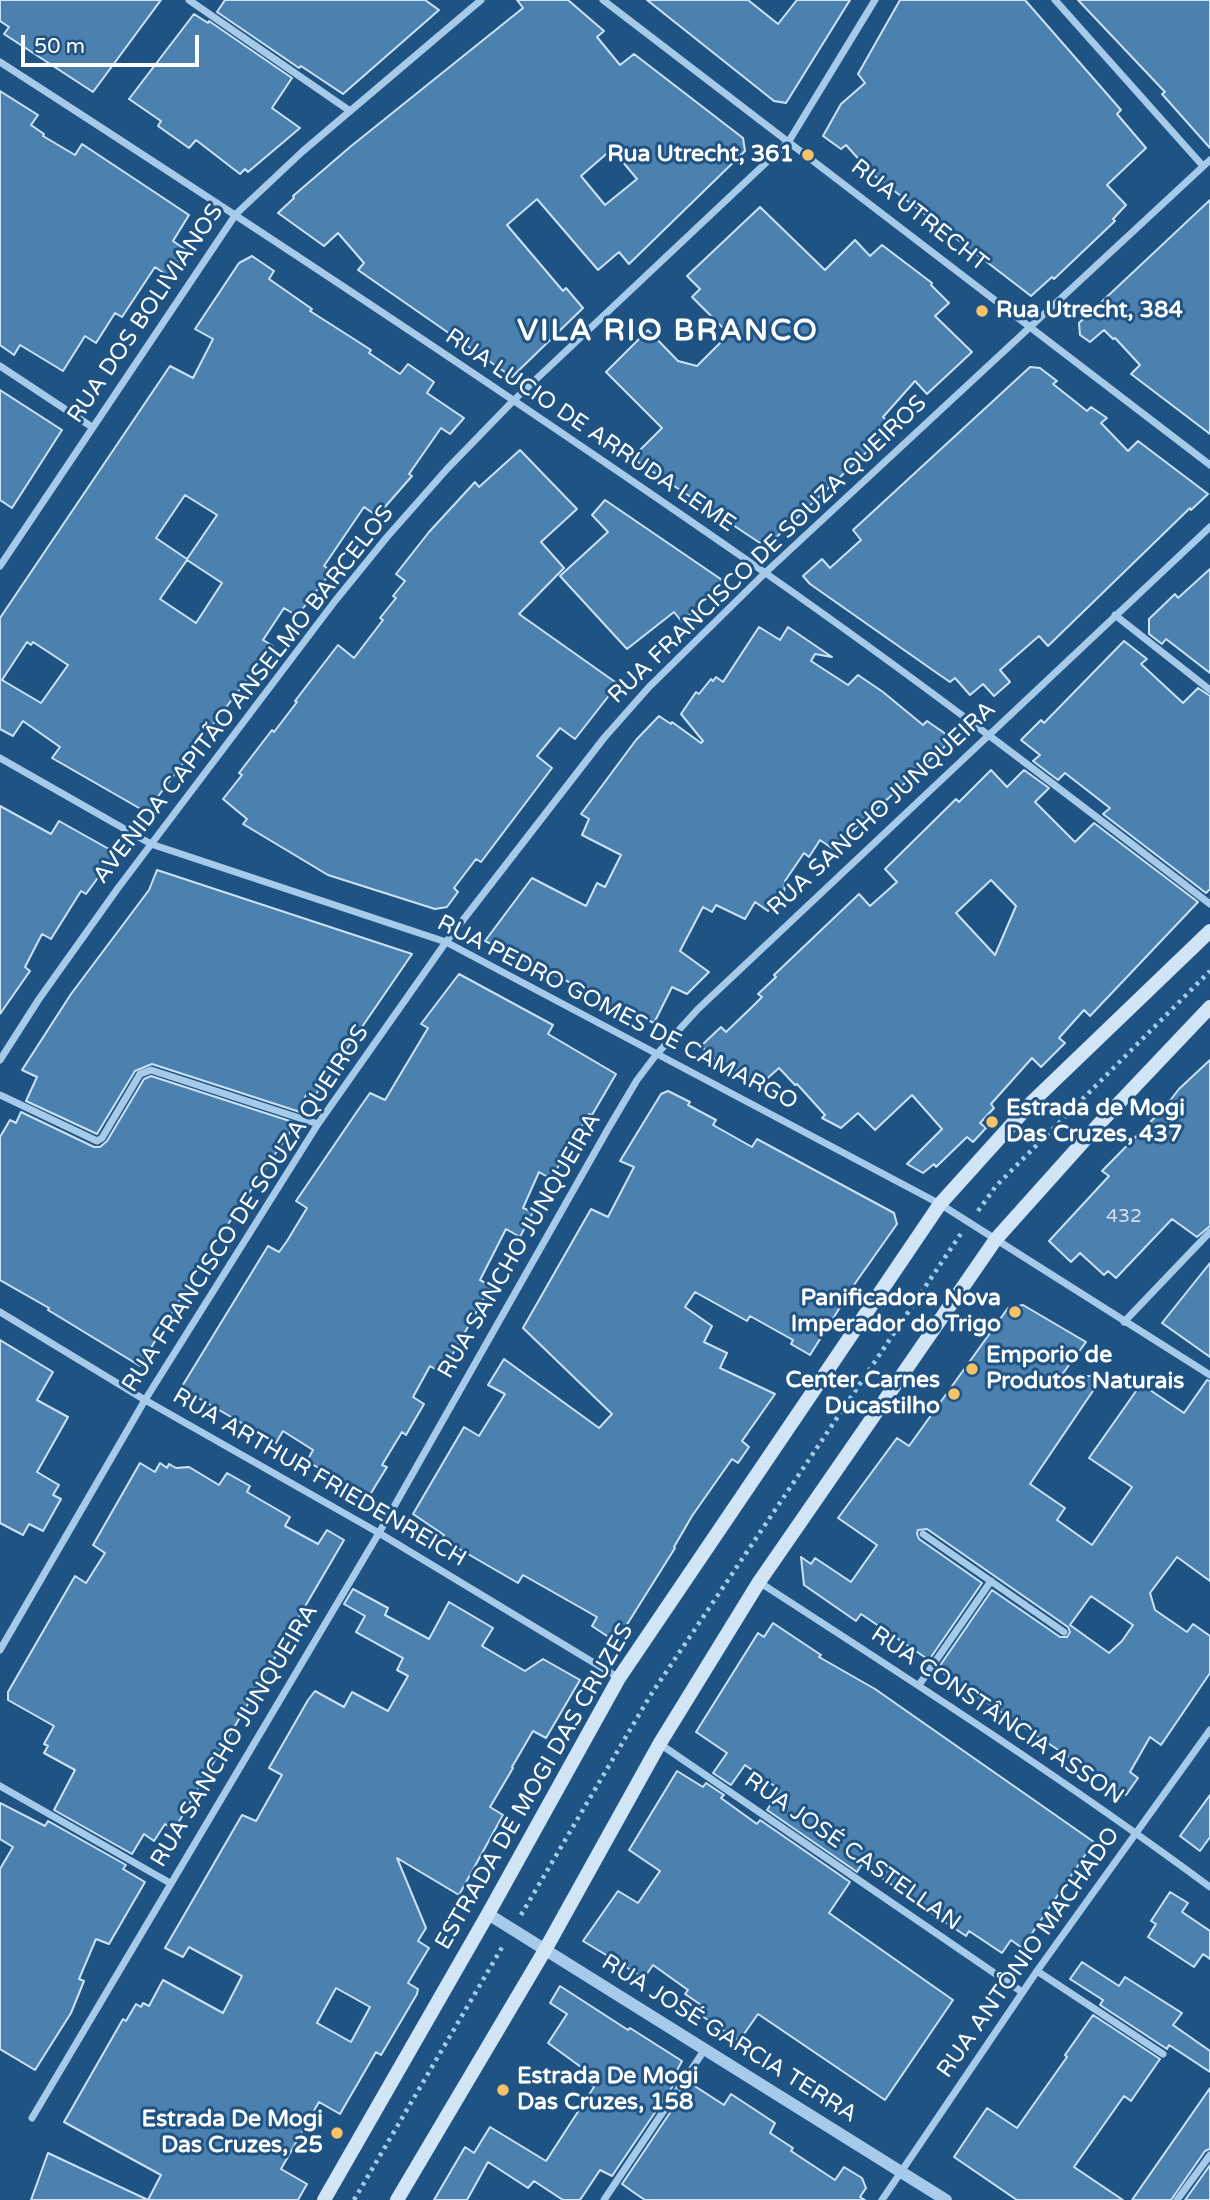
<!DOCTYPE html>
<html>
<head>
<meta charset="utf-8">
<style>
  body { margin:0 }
  #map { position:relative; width:1210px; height:2200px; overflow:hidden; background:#1f5384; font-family:"Varela Round",sans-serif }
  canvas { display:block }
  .scale { position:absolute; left:21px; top:35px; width:178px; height:32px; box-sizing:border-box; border:4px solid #fff; border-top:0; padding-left:9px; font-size:21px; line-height:24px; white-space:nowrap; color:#fff; -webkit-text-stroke:5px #1f5384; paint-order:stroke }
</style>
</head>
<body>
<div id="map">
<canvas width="1210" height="2200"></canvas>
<div class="scale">50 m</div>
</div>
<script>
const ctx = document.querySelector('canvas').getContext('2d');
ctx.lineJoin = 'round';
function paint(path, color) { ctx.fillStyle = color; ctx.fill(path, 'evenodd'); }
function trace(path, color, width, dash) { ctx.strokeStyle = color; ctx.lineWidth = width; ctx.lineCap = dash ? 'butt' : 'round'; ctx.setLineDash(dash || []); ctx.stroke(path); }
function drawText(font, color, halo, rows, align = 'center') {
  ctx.font = font + ' "Varela Round",sans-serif'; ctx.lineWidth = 6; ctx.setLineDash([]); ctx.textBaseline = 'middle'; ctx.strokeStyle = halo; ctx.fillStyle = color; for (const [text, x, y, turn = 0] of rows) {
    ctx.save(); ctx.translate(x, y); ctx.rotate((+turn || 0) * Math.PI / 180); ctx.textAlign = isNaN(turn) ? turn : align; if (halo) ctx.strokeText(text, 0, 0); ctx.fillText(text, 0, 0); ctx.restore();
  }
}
const building = new Path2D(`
  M0,0H161L93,92L4,34L9,27L0,21Z
  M225,0H425L439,10L343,94L301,66L299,68L217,12Z
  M517,0H568L604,31L597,37L620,65L634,54L743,138L745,151L629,264L619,252L598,270L537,199L507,225L563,291L566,288L583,308L512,377L358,270L364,263L338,233L324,246L278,213L294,198L293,196L350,147L523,8ZM612,149L637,179L605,205L581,176Z
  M647,0H748L778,24L797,0H850L786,103L774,101Z
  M900,0H1025L1121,110L1117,114L1146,148L1107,185L1126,205L1113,219L1115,221L1054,279L1052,277L1031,296L871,173L846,145L841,149L823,136L841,104L865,83L858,74Z
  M1078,0H1210V148L1162,94L1165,92Z
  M194,14L208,23L209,21L292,78L272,108L300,128L248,172L245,169L240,174L196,140L189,148L158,126L161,121L129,99Z
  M0,91L38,115L31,125L44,134L43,136L75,155L82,144L189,215L173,241L186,250L168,276L155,267L122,317L115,313L96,343L85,336L63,371L20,345L14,355L0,345Z
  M1210,200V434L1131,374L1140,365L1115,338L1113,339L1104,330L1090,342L1080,335L1079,323Z
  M760,207L825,270L855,240L870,256L882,245L932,283L931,285L949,303L935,316L972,352L927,394L915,381L883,417L893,427L766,547L632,458L662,428L606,372L648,330L678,361L697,366L729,334L692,297L700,289L687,276Z
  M252,256L274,271L269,279L312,309L310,311L371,350L369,353L400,374L408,364L434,382L427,393L464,418L450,434L441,428L409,474L412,476L377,516L364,507L324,566L332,571L297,616L284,608L263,640L273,646L146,812L52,758L60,747L23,721L13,736L0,729V618L170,366L193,378L213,339L195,329L239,263ZM185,495L217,515L187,559L156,538ZM187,560L222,583L196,623L160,599ZM27,642L31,645L33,642L68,665L41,703L2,680Z
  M1030,367L1040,368L1057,381L1053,384L1087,411L1091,407L1107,418L1101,423L1128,451L1138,441L1208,494L1191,510L1190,508L1048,646L1039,636L1000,670L1010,682L994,696L983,684L970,695L955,678L950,682L934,671L810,584L803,576L822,559L830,568L861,540L853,530Z
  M0,390L62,430L12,508L0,500Z
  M520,450L577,509L541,542L564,568L519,614L618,684L575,739L560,728L537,756L552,768L481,862L476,859L454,888L458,892L447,907L435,909L328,875L243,824L247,819L223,799L242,775L239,773L272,730L274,732L297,702L295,701L338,645L354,658L383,620L380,618L396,598L393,596L405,581L396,574L429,532L475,482L479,487Z
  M605,500L725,582L682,622L674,612L627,649L560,576L608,532L592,515Z
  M1210,569V673L1166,639L1162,644L1149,634V619L1175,594L1178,598Z
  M759,627L780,640L788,627L832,657L815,654L811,661L848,685L858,675L883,692L923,725L927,721L953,739L833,849L820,840L809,857L804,853L785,881L784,895L768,911L755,902L745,919L716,905L712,912L703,907L680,951L709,972L687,994L672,987L654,1023L627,1010L624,1016L605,1005L582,982L579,987L485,941L532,878L586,906L597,883L605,887L621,855L582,835L589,819L581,814L636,740L659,716L671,724L672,722L701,743L703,741L681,714L696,692L699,694L711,679L713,681L716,677L723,682Z
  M1124,641L1147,659L1141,664L1183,703L1198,688L1210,696V889L1206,893L1103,814L1110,808L1065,773L1058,780L1033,761L1040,755L1021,740L1041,720L1044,723Z
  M991,770L1007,787L1024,770L1049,788L1035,802L1075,842L1094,823L1198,902L1090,1016L1084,1010L1059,1038L1065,1043L1041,1067L1032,1058L991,1104L994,1108L980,1123L986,1128L973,1142L967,1137L936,1167L934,1164L923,1173L907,1164L942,1129L912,1095L875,1130L858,1113L841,1128L822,1118L825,1115L797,1084L795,1085L779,1068L761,1084L707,1055L702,1045L721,1027L726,1032L754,1005L762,997L758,994L776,977L774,975L859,894L870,906L897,882L885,869L956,799L959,802ZM991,880L1016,906L995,955L956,913Z
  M0,806L51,834L59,821L116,853L86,894L81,891L51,939L42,934L25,967L30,971L0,1014Z
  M157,870L412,954L314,1097L306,1095L300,1112L152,1064L135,1071L97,1134L26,1101L37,1077L22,1070L71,994L149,890Z
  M459,974L553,1025L548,1034L616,1074L592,1115L589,1114L551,1179L539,1172L523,1208L533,1212L520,1237L506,1229L480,1280L491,1286L442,1373L430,1366L413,1397L424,1404L406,1435L402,1432L382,1465L387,1467L368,1498L307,1461L313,1450L283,1431L276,1443L181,1388L268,1246L279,1252L287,1241L307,1208L296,1201L356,1113L370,1093L385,1100L428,1028L421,1024Z
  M1210,1060V1226L1197,1237L1172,1219L1116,1278L1108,1271L1104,1275L1080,1253L1071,1262L1049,1241L1109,1176L1102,1171L1165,1107L1179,1089Z
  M151,1076L296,1123L204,1260L140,1366L48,1310L49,1308L0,1280V1137L10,1120L16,1123L21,1112L94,1147H100L107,1141L144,1079Z
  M668,1091L690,1102L688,1105L716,1120L713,1125L752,1147L757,1139L894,1213L897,1224L856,1282L810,1355L791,1344L793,1340L750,1316L747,1321L695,1292L685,1307L712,1326L704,1342L727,1353L720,1368L775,1394L742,1441L749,1447L738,1463L732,1459L692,1516L674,1547L675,1548L616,1642L592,1626L597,1617L523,1575L518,1583L442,1539L444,1535L413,1514L464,1427L479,1436L505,1394L488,1385L504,1359L599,1428L612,1414L523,1328L591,1209L608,1217L634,1167L620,1161L661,1094Z
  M1210,1263V1357L1162,1323Z
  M1023,1305L1086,1342L1061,1376H1103L1030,1484L1065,1508L1057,1520L1092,1545L1132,1487L1089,1458L1141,1384L1184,1413L1207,1380L1210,1381V1581L1177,1557L1150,1593L1155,1610L1187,1632L1193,1624L1210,1636V1673L1161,1745L1150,1737L1130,1772L1138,1778L1126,1795L944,1674L946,1672L939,1667L992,1590L1060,1637H1067L1070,1632L1068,1627L927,1529L918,1530L917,1534L919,1539L982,1583L929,1660L861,1614L856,1621L804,1585L801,1557L811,1564L815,1558L851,1582L877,1545L838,1518L897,1438L909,1446L1008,1308ZM1091,1596L1133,1625L1122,1641L1109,1653L1070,1625Z
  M0,1340L53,1372L37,1400L68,1417L37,1472L59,1485L53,1495L61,1499L43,1531L29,1524L23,1535L0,1523Z
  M140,1463L155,1472L160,1463L167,1468L169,1464L176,1468L189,1467L219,1485L227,1473L250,1486L247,1492L290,1517L285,1526L318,1544L327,1530L344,1540L174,1830L165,1824L154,1841L144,1834L132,1854L54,1810L75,1770L44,1753L48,1746L44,1744L54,1726L8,1700V1692L75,1576L86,1583L105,1553L93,1545Z
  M353,1589L388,1608L385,1615L429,1639L449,1602L493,1628L482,1646L499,1656L525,1671L543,1659L580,1680L546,1738L533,1731L512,1767L513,1768L490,1807L503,1815L459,1895L397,1858L426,1928L418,1941L429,1948L408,1983L418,1989L417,1994L381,2055L376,2052L340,2114L319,2102L281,2169L307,2184L298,2200H31L48,2153L148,2200L161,2175L64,2122L123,2019L126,2021L136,2004L141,2007L143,2003L149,2006L163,1980L223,2013L242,1976L189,1947L183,1957L165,1948L242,1815L256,1821L282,1775L269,1768L308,1700L315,1691L344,1707L352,1692L388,1711L408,1676L397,1670L403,1658L356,1632L365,1616L344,1604ZM336,1988L370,2007L351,2042L317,2023Z
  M773,1623L821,1655L819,1657L875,1689L1094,1842L1022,1948L1011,1940L1002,1953L969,1931L966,1936L933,1914L862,1864L857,1872L767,1810L780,1790L745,1765L731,1785L713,1773L727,1753L696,1732L758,1633L764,1637Z
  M677,1771L703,1787L706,1783L724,1795L721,1798L757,1824L760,1820L850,1882L829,1913L953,2000L885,2100L758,2014L739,2041L699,2014L704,2007L685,1994L688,1990L653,1965L644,1978L583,1941L618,1891L638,1903L660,1871L629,1850Z
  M1210,1795V1837L1200,1851L1180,1836Z
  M0,1803L45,1826L48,1821L126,1865L123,1869L145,1882L109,1944L96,1939L79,1979L84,1981L71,2013L35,2070L0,2049V1869L13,1847L0,1839Z
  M1170,1892L1188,1903L1182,1912L1210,1931V1959L1203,1954L1194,1967L1148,1937L1156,1924L1151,1921Z
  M1082,1962L1119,1986L1125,1977L1182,2013L1173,2025L1210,2051V2072L1169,2045L1167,2049L1100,2005L1103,2000L1070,1979Z
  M560,1986L628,2030L630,2028L682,2061L675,2074L679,2077L612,2176L600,2170L580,2200H563L534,2181L528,2188L488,2162L467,2200H434L465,2147L474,2153L490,2127L546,2161L594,2087L591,2085L596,2078L548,2043L567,2014L550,2003Z
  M1093,2015L1160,2059L1131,2101L1124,2096L1074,2167L1123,2200H1017L954,2157L987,2108L1017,2128L1067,2057L1065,2055Z
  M690,2083L724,2105L731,2094L775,2123L770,2133L793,2148L791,2151L835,2180L844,2167L862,2178L866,2188L860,2197L865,2200H645L636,2194L622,2184Z
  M1210,2088V2149L1205,2151L1171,2200H1132Z
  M1210,2165V2200H1185Z`);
paint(building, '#4b80af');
trace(building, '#cbe3f7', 2);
trace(new Path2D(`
  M978,1211L996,1186L1210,971
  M521,1915L650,1696L962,1232
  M354,2200L504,1944`), '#a6caea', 4.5, [3.5, 5]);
trace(new Path2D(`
  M189,0L350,111
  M603,0L1210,465
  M1055,0L1203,166
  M0,62C257,228 513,397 764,572C916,678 1063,791 1210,904
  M0,366L92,427
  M0,566L236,214L303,151L481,0
  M1115,615L1210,690
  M0,758L151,844L446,942L940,1204L1210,1375
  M0,1060L39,999L118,888L335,601L387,537L447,469L513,401L789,141L875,0
  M0,1095L97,1141L102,1138L140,1074L151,1070L318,1124
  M0,1312L145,1400L379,1533L619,1678
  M1124,1322L1210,1232
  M923,1534L1064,1632
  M759,1582C912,1681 1064,1779 1210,1887
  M0,1650L145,1400L318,1124L446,942L604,738L649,687L765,573L1210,160
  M919,1685L991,1581
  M660,1744L1022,1992
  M0,1786L170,1883
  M1037,1971L1163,2054
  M32,2118L379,1533L608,1129L637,1080L656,1055L698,1009L1210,527
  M604,2200L705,2049
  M882,2200L1037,1971L1210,1730
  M1177,2200L1210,2155`), '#a6caea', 7);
trace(new Path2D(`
  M488,1914L946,2200`), '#a6caea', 12);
trace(new Path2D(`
  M324,2200L488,1914L619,1678L940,1204L1032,1102L1210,931
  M397,2200L545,1950L660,1743L759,1582L996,1239L1100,1123L1210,1007`), '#d1e5f7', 14);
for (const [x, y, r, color] of [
  [808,155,7,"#f8c266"],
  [982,311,7,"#f8c266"],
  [992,1122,7,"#f8c266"],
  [1015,1312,7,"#f8c266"],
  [972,1369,7,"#f8c266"],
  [954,1394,7,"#f8c266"],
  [503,2090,7,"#f8c266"],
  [337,2133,7,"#f8c266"]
]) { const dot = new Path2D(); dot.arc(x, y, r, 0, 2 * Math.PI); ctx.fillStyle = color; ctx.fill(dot); trace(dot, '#1f5384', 2.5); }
drawText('19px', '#d2dfeb', null, [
  ["432",1124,1217]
]);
drawText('bold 23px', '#fff', '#1f5384', [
  ["Rua Utrecht, 361",794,155],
  ["Rua Utrecht, 384",996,311,"left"],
  ["Estrada de Mogi",1006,1109,"left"],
  ["Das Cruzes, 437",1006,1135,"left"],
  ["Panificadora Nova",1001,1299],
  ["Imperador do Trigo",1001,1325],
  ["Emporio de",986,1356,"left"],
  ["Produtos Naturais",986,1382,"left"],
  ["Center Carnes",940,1381],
  ["Ducastilho",940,1407],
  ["Estrada De Mogi",517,2077,"left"],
  ["Das Cruzes, 158",517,2103,"left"],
  ["Estrada De Mogi",323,2120],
  ["Das Cruzes, 25",323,2146]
], 'right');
drawText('23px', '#fff', '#1f5384', [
  ["RUA UTRECHT",919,216,38],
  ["RUA DOS BOLIVIANOS",146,314,-56],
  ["RUA LUCIO DE ARRUDA LEME",590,431,34],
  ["RUA FRANCISCO DE SOUZA QUEIROS",768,550,-44],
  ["AVENIDA CAPITÃO ANSELMO BARCELOS",244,695,-52],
  ["RUA SANCHO JUNQUEIRA",882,809,-43],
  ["RUA PEDRO GOMES DE CAMARGO",617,1013,27],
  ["RUA FRANCISCO DE SOUZA QUEIROS",246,1209,-57],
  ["RUA SANCHO JUNQUEIRA",520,1246,-60],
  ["RUA ARTHUR FRIEDENREICH",319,1478,30],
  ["RUA CONSTÂNCIA ASSON",997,1716,34],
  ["RUA SANCHO JUNQUEIRA",235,1736,-59],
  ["ESTRADA DE MOGI DAS CRUZES",535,1787,-60],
  ["RUA JOSÉ CASTELLAN",852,1852,35],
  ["RUA ANTÔNIO MACHADO",1029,1953,-55],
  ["RUA JOSÉ GARCIA TERRA",729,2039,32]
]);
ctx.letterSpacing = '2px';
drawText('bold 30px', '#fff', '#1f5384', [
  ["VILA RIO BRANCO",668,332]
]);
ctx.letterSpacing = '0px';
</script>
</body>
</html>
